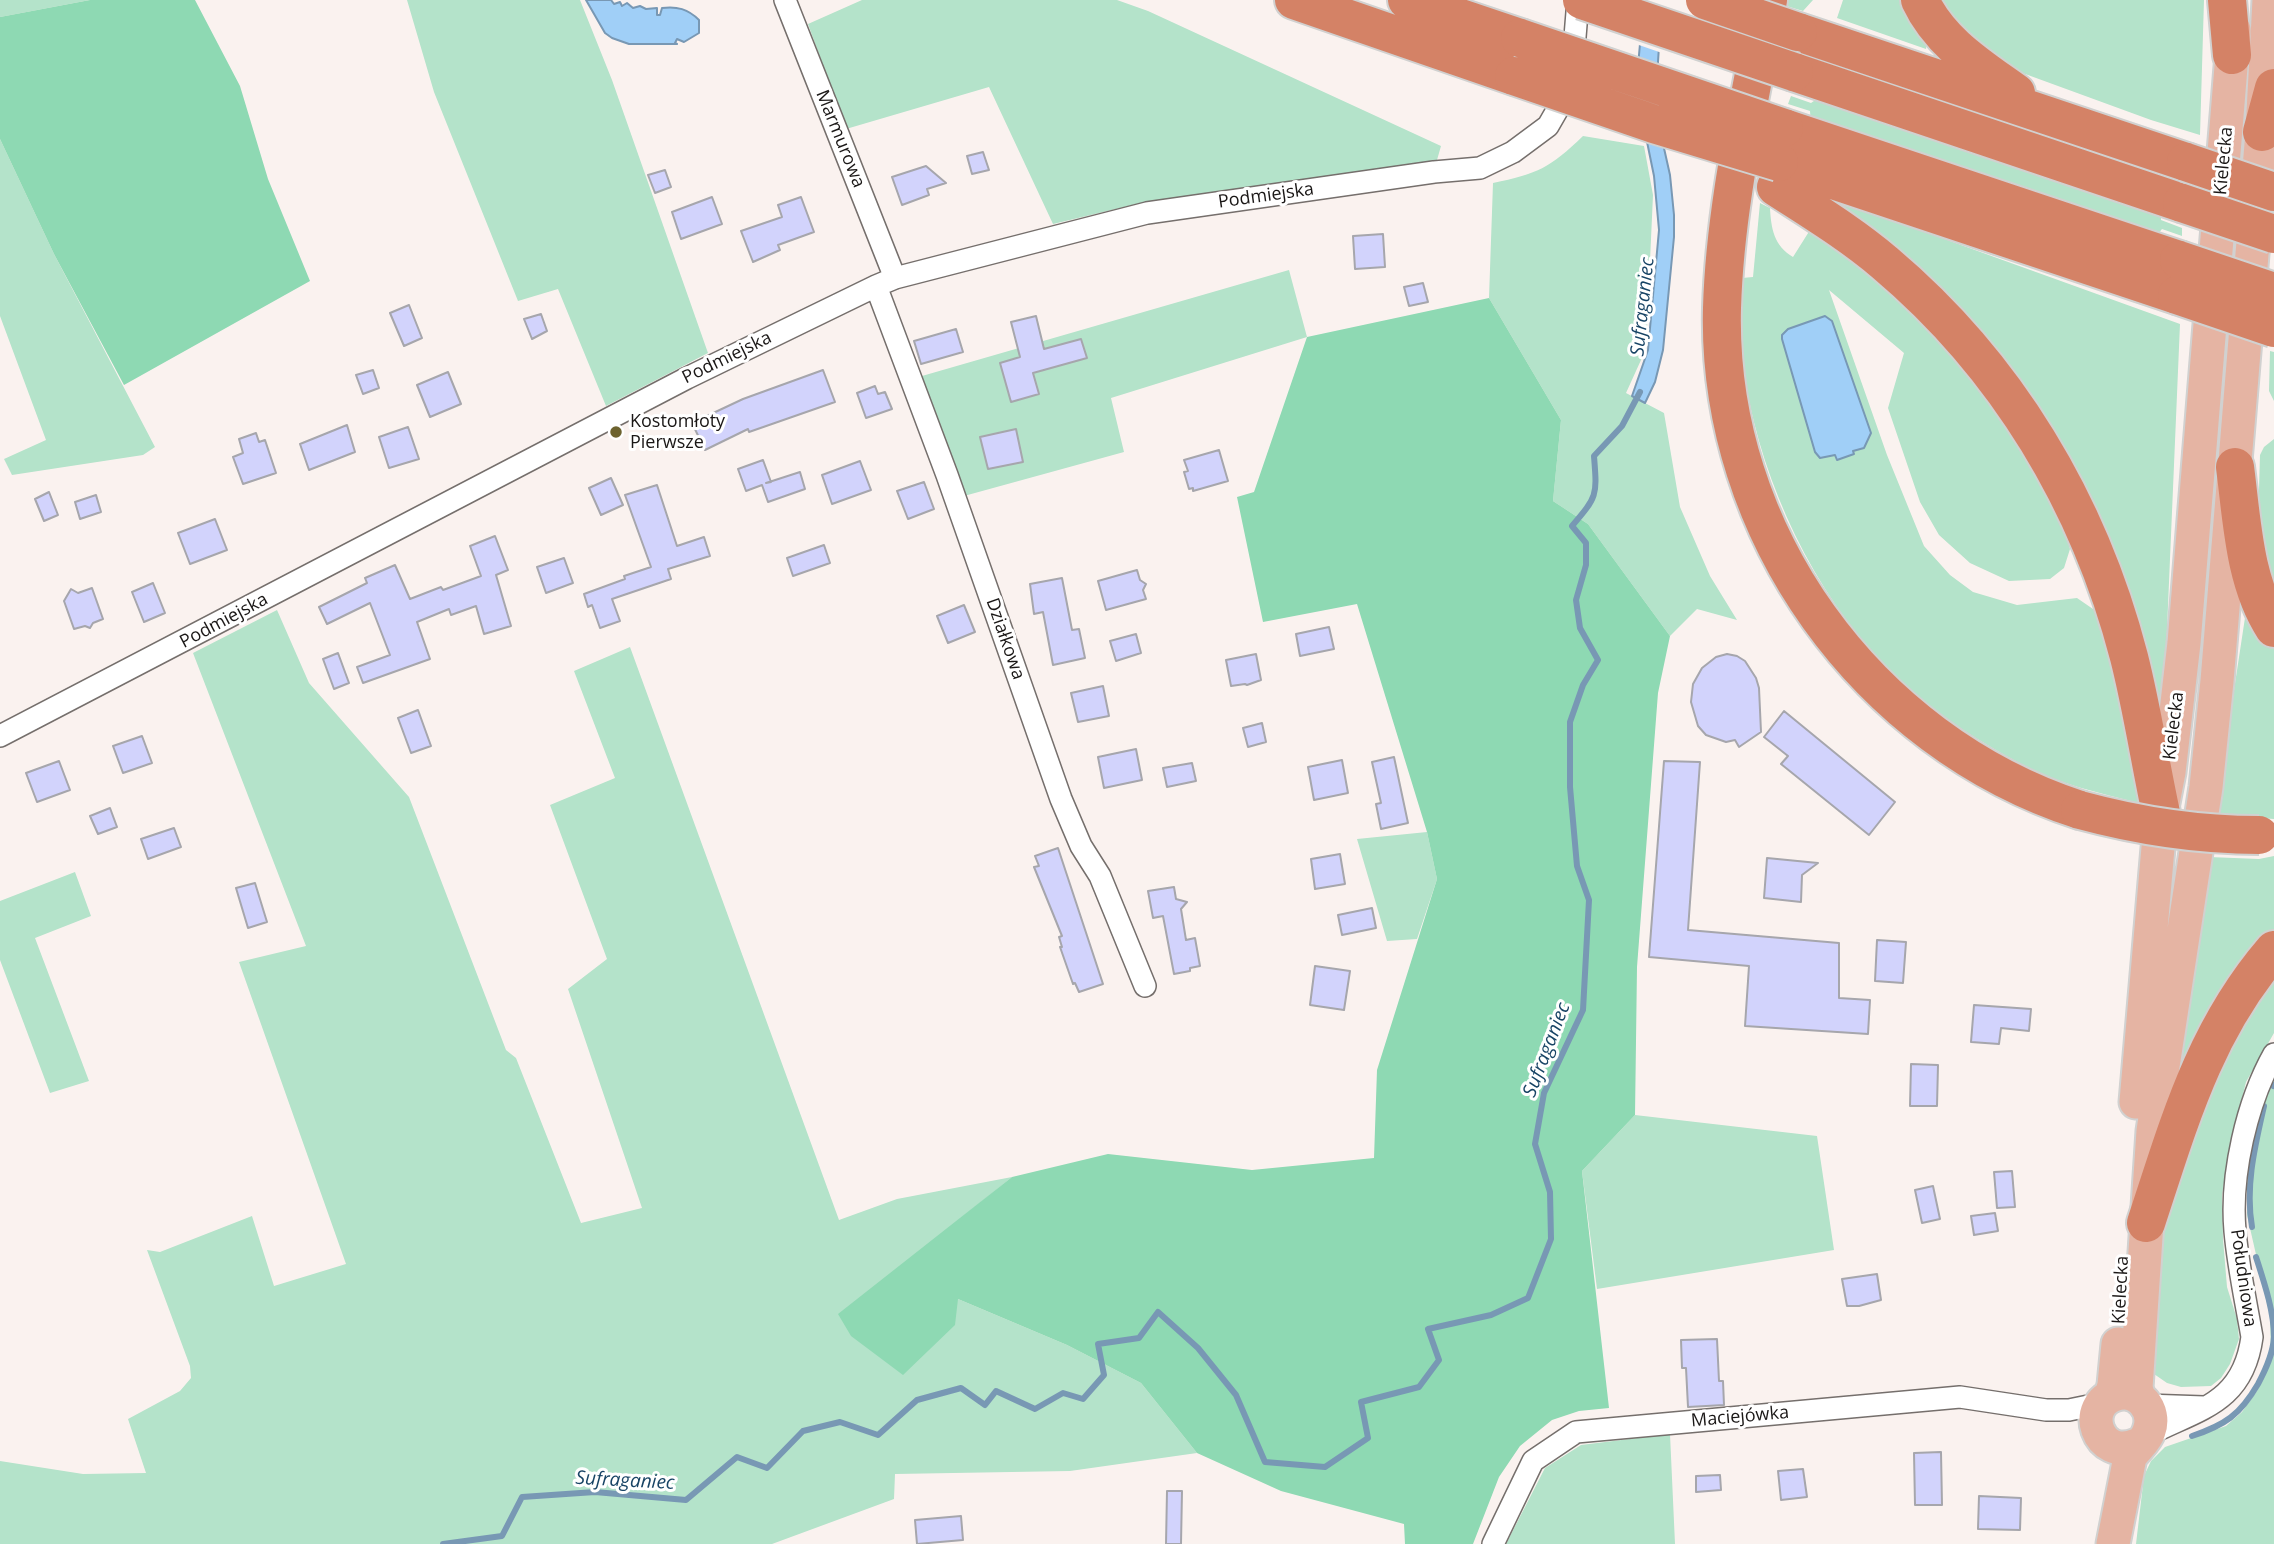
<!DOCTYPE html>
<html>
<head>
<meta charset="utf-8">
<style>
  body { margin:0 }
  canvas { display:block; background:#faf2ef }
</style>
</head>
<body>
<canvas width="2274" height="1544"></canvas>
<script>
const ctx = document.querySelector('canvas').getContext('2d');
ctx.lineJoin = 'round';
function paint(path, color) { ctx.fillStyle = color; ctx.fill(path, 'evenodd'); }
function trace(path, color, width, dash) { ctx.strokeStyle = color; ctx.lineWidth = width; ctx.lineCap = dash ? 'butt' : 'round'; ctx.setLineDash(dash || []); ctx.stroke(path); }
function drawText(font, color, halo, rows, align = 'center') {
  ctx.font = font + ' "Open Sans",sans-serif'; ctx.lineWidth = 6; ctx.setLineDash([]); ctx.textBaseline = 'middle'; ctx.strokeStyle = halo; ctx.fillStyle = color; for (const [text, x, y, turn = 0] of rows) {
    ctx.save(); ctx.translate(x, y); ctx.rotate((+turn || 0) * Math.PI / 180); ctx.textAlign = isNaN(turn) ? turn : align; if (halo) ctx.strokeText(text, 0, 0); ctx.fillText(text, 0, 0); ctx.restore();
  }
}
paint(new Path2D(`
  M0,0H90L0,17Z
  M407,0H580L612,80L708,353L606,406L558,289L518,301L434,92Z
  M862,0H1117L1148,11L1441,146L1437,160L1145,202L1053,224L989,87L846,129L808,24Z
  M1784,0H1813L1803,11L1783,5Z
  M1843,0H1902L1927,41L1926,49L1837,18Z
  M1938,0H2204L2200,135L2151,120L2006,67L1966,37Z
  M1824,94L2161,208V220L2182,228V236L2162,229L2153,240L1811,124L1810,111L1788,104L1791,96L1811,103Z
  M1583,136L1644,146L1653,195L1646,349L1626,393L1664,413L1680,507L1710,576L1737,620L1697,609L1670,636L1588,524L1553,501L1561,420L1489,298L1493,183C1537,174 1550,168 1583,136Z
  M0,139L54,254L155,447L143,455L12,475L4,459L46,440L0,316Z
  M1817,193L2180,324L2161,770L2123,581L2085,483L2030,395L1950,308Z
  M1760,203L1770,208C1771,228 1774,246 1793,257L1810,230L1890,288L1963,362L2023,441L2060,511L2070,549L2064,568L2050,579L2009,581L1970,563L1939,535L1920,502L1888,408L1904,353L1829,290L1887,455L1924,546L1950,575L1973,592L2017,605L2077,598L2093,609L2105,628L2120,688L2139,803C2099,793 2059,784 2023,765C1974,739 1924,707 1885,666C1814,592 1763,485 1746,384C1740,349 1741,313 1742,278L1753,277Z
  M1289,270L1307,337L1111,398L1124,452L964,496L922,376Z
  M2270,351L2274,352V401L2269,391Z
  M2274,439V604L2258,524L2260,455L2264,447Z
  M2248,598L2274,646V819L2215,815Z
  M277,610L309,683L409,797L506,1050L516,1058L581,1223L642,1208L568,989L607,959L550,805L615,778L574,671L630,647L839,1220L897,1199L1012,1177L960,1219L958,1299L1067,1345L1141,1383L1197,1453L1070,1471L895,1474L894,1499L772,1544H0V1461L83,1474L146,1473L128,1419L180,1391L191,1378L190,1366L147,1250L160,1252L252,1216L274,1286L346,1264L239,962L306,946L193,653Z
  M1427,832L1437,879L1417,939L1387,941L1357,839Z
  M2274,856V933L2157,1151L2209,857L2259,859Z
  M75,872L91,916L35,938L89,1081L50,1093L0,960V901Z
  M2274,973V1033L2246,1082L2228,1157L2222,1195L2223,1239L2227,1287L2237,1319L2239,1339L2230,1364L2221,1378L2211,1386L2181,1387L2167,1383L2154,1374L2149,1362L2164,1229L2189,1122Z
  M2274,1071V1544H2136L2144,1476L2151,1461L2165,1447L2226,1426L2242,1412L2257,1391L2271,1359L2270,1316L2247,1215L2248,1164L2257,1117Z
  M1635,1115L1817,1136L1834,1250L1597,1289L1582,1171Z
  M1670,1434L1675,1544H1506L1545,1468L1581,1445Z`), '#b4e3ca');
paint(new Path2D(`
  M90,0H195L240,86L268,179L310,281L124,385L54,254L0,139V17Z
  M1489,298L1561,420L1553,501L1588,524L1670,636L1658,693L1637,967L1635,1115L1582,1171L1609,1408L1579,1411L1552,1420L1520,1446L1499,1477L1473,1544H1405L1404,1524L1281,1491L1197,1453L1141,1383L1067,1345L958,1299L955,1325L903,1375L851,1336L838,1314L1012,1177L1108,1154L1252,1170L1374,1158L1377,1070L1437,879L1427,832L1357,604L1263,622L1237,497L1254,492L1307,337Z`), '#8ed9b3');
const water = new Path2D(`
  M586,0H611L614,4L620,2L622,6L627,3L633,8L640,6L646,9L657,8V15H660L662,8C677,6 688,9 699,20V33L684,42L677,39L675,43L677,44H629L612,38L605,33Z
  M1644,0H1662L1655,108L1670,175L1674,215V237L1663,350L1655,382L1645,403L1632,396L1648,350L1659,230L1654,176L1636,88Z
  M1825,316L1832,321L1871,433L1864,448L1853,451L1854,454L1837,460L1835,455L1820,458L1815,452L1782,339V335L1788,329Z`);
paint(water, '#a0cff7');
trace(water, '#7898b4', 2);
paint(new Path2D(`
  M1640,0H1666L1662,53L1636,44Z`), '#faf2ef');
trace(new Path2D(`
  M2273,1086L2274,1085
  M2252,1227C2245,1186 2255,1146 2264,1106
  M2192,1436C2225,1425 2240,1415 2258,1384C2266,1369 2273,1354 2274,1337C2274,1311 2264,1282 2256,1257
  M443,1544L502,1536L522,1497L595,1492L686,1500L737,1457L767,1468L803,1431L840,1422L878,1435L917,1400L961,1388L985,1405L996,1391L1035,1409L1063,1393L1083,1399L1104,1375L1098,1344L1139,1338L1158,1312L1198,1348L1236,1395L1265,1462L1325,1467L1368,1438L1361,1402L1419,1387L1439,1360L1428,1329L1491,1315L1528,1298L1551,1239L1550,1192L1535,1144L1544,1093L1583,1010L1589,900L1577,866L1570,787V722L1583,685L1598,660L1580,628L1576,600L1586,565V543L1572,526C1598,496 1597,495 1594,456L1622,426L1640,392`), '#7898b4', 6);
const building = new Path2D(`
  M983,152L989,170L972,174L967,156Z
  M926,166L946,183L927,189L929,195L902,205L892,177Z
  M665,170L671,187L655,193L648,175Z
  M712,197L722,224L681,239L672,212Z
  M801,197L814,232L778,245L780,250L753,262L741,231L782,217L778,205Z
  M1383,234L1385,267L1355,269L1353,236Z
  M1423,283L1428,302L1409,306L1404,287Z
  M409,305L422,338L404,346L390,313Z
  M541,314L547,331L532,339L524,319Z
  M1036,316L1044,349L1081,339L1087,358L1033,373L1039,394L1011,402L1000,363L1020,357L1011,322Z
  M956,329L963,352L921,364L914,341Z
  M373,370L379,388L363,394L356,375Z
  M823,370L835,402L749,432L748,429L705,450L692,423L743,399Z
  M448,372L461,404L430,417L417,385Z
  M875,386L878,394L885,392L892,409L866,418L857,393Z
  M347,425L355,452L309,470L300,444Z
  M408,427L419,459L389,468L379,437Z
  M1016,429L1023,462L988,469L980,437Z
  M256,433L259,442L265,440L276,473L243,484L233,457L243,453L239,439Z
  M1219,450L1228,481L1193,491V488L1189,489L1184,472L1188,471L1184,460Z
  M763,460L771,482L766,483L800,472L805,489L768,502L762,485L746,491L738,469Z
  M860,461L871,490L832,504L822,475Z
  M611,478L623,505L601,515L589,488Z
  M924,482L934,509L908,519L897,491Z
  M657,485L677,546L704,537L710,556L668,569L671,579L612,599L620,621L600,628L592,605L588,607L584,594L625,579L624,576L651,567L625,495Z
  M49,492L58,515L44,521L35,499Z
  M96,495L101,512L80,519L75,502Z
  M215,519L227,550L190,564L178,533Z
  M495,536L508,570L496,575L511,626L484,634L476,606L451,615L449,609L417,622L430,659L363,683L357,667L390,655L370,603L327,624L319,607L367,583L365,578L395,565L410,599L441,587L443,590L481,576L470,546Z
  M824,545L830,563L793,576L787,558Z
  M564,558L573,583L546,593L537,567Z
  M1137,570L1140,580L1146,584L1143,590L1146,599L1106,610L1098,581Z
  M1062,578L1072,630L1079,629L1085,658L1053,665L1043,612L1034,614L1030,584Z
  M153,583L165,613L144,622L132,592Z
  M92,588L103,619L93,623L90,628L85,626L74,629L64,601L71,589L78,593Z
  M964,605L975,632L948,643L937,616Z
  M1329,627L1334,649L1300,656L1296,634Z
  M1136,634L1141,653L1116,661L1110,641Z
  M338,653L349,683L334,689L323,659Z
  M1256,654L1261,680L1247,685L1245,684L1231,686L1226,660Z
  M1727,654L1737,656L1745,661L1756,678L1759,688L1761,732L1739,747L1735,740L1726,742L1706,735L1698,726L1691,702L1693,684L1702,668L1716,657Z
  M1103,686L1109,716L1078,722L1071,693Z
  M418,710L431,746L411,753L398,718Z
  M1784,711L1895,802L1869,835L1781,764L1788,756L1764,737Z
  M1262,723L1266,742L1248,747L1243,728Z
  M142,736L152,763L123,773L113,746Z
  M1136,749L1142,780L1104,788L1098,757Z
  M1394,757L1408,823L1381,829L1376,804L1381,803L1372,762Z
  M1342,760L1348,793L1314,800L1308,767Z
  M59,761L70,790L37,802L26,773Z
  M1664,761L1700,762L1688,930L1839,943V998L1870,1000L1868,1034L1745,1026L1749,966L1649,957Z
  M1192,763L1196,781L1167,787L1163,768Z
  M110,808L117,827L98,834L90,816Z
  M174,828L181,847L148,859L141,839Z
  M1058,848L1103,984L1079,992L1075,983L1073,984L1060,947H1062L1059,937L1062,936L1034,867L1039,866L1035,856Z
  M1340,854L1345,884L1315,889L1311,859Z
  M1767,858L1818,863L1802,875L1801,902L1764,898Z
  M255,883L267,922L248,928L236,888Z
  M1174,887L1176,899L1187,902L1181,909L1186,940L1195,938L1200,966L1190,968V971L1174,974L1163,916L1153,918L1148,891Z
  M1372,908L1376,928L1342,935L1338,915Z
  M1877,940L1906,942L1903,983L1875,981Z
  M1315,966L1350,971L1344,1010L1310,1005Z
  M1974,1005L2031,1009L2029,1031L2001,1028L1999,1044L1971,1042Z
  M1911,1064L1938,1065L1937,1106H1910Z
  M2012,1171L2015,1207L1997,1208L1994,1172Z
  M1933,1186L1940,1219L1922,1223L1915,1190Z
  M1995,1213L1998,1231L1974,1235L1971,1216Z
  M1877,1274L1881,1300L1859,1306H1847L1842,1279Z
  M1717,1339L1719,1381H1723L1724,1405L1688,1407L1686,1368H1682L1681,1340Z
  M1941,1452L1942,1505H1915L1914,1453Z
  M1803,1469L1807,1497L1781,1500L1778,1471Z
  M1720,1475L1721,1490L1696,1492V1476Z
  M1167,1491H1182L1181,1544H1166Z
  M1979,1496L2021,1498L2020,1530L1978,1529Z
  M961,1516L963,1540L917,1544L915,1520Z`);
paint(building, '#d2d3fc');
trace(building, '#a6a6ac', 2);
const minor = new Path2D(`
  M785,0L895,278
  M876,286L947,475L1061,799L1081,846L1100,876L1145,986
  M0,736L687,378L876,286L895,278L1147,213L1434,172L1480,168L1513,152L1548,126L1571,86L1578,0
  M2146,1405L2204,1407
  M2148,1435C2198,1409 2243,1404 2252,1337C2246,1302 2238,1266 2235,1231C2230,1175 2247,1102 2274,1054
  M1493,1544L1533,1461L1576,1432L1960,1397L2046,1410H2069L2103,1403`);
const primary = new Path2D(`
  M2136,1102L2161,813L2169,772L2184,643L2234,30
  M2111,1396L2114,1385L2118,1344
  M2139,1398L2136,1388L2153,1131L2206,787L2217,681L2262,132L2269,0
  M2113,1544L2130,1457C2136,1448 2146,1441 2149,1431C2157,1410 2138,1388 2117,1394C2079,1404 2097,1462 2137,1445`);
const motorway = new Path2D(`
  M1294,0L1514,76
  M1407,0L1520,38
  M1768,0C1750,101 1725,204 1722,308C1716,532 1867,741 2080,810
  M1920,0C1940,43 1980,67 2016,93
  M2227,0L2232,55
  M1798,32L2186,162
  M1794,72L2182,203
  M1784,128L2179,260
  M2262,132L2274,88
  M1779,162L2177,295
  M1776,187C1813,211 1851,234 1885,263C2007,366 2089,503 2129,657C2142,708 2150,762 2161,813
  M2235,467C2242,520 2244,582 2274,628
  M2146,1223C2179,1123 2204,1031 2274,950`);
trace(minor, '#756f6c', 24);
trace(primary, '#d1d1d0', 37);
trace(motorway, '#d1d1d0', 42);
trace(minor, '#fff', 21);
trace(primary, '#e5b4a3', 33);
trace(motorway, '#d48266', 38);
const motorwayBridge = new Path2D(`
  M1582,0L1794,72
  M1705,0L1798,32
  M1520,38L1784,128
  M1514,76L1654,124L1779,162
  M2186,162L2274,192
  M2182,203L2274,234
  M2179,260L2274,292
  M2177,295L2274,328
  M2080,810C2139,826 2197,835 2259,835`);
trace(motorwayBridge, '#d1d1d0', 42, []);
trace(motorwayBridge, '#d48266', 38);
for (const [x, y, r, color] of [
  [616,432,7,"#6d632f"]
]) { const dot = new Path2D(); dot.arc(x, y, r, 0, 2 * Math.PI); ctx.fillStyle = color; ctx.fill(dot); trace(dot, '#fff', 2.5); }
drawText('18px', '#1a1716', '#fff', [
  ["Marmurowa",840,139,68],
  ["Kielecka",2224,161,-85],
  ["Podmiejska",1266,196,-8],
  ["Podmiejska",727,358,-26],
  ["Podmiejska",224,621,-28],
  ["Działkowa",1005,639,71],
  ["Kielecka",2174,726,-83],
  ["Południowa",2243,1278,82],
  ["Kielecka",2121,1290,-87],
  ["Maciejówka",1740,1417,-5]
]);
drawText('18px', '#1a1716', '#fff', [
  ["Kostomłoty",630,422],
  ["Pierwsze",630,443]
], 'left');
drawText('italic 19px', '#184465', '#fff', [
  ["Sufraganiec",1643,307,-84],
  ["Sufraganiec",1547,1050,-69],
  ["Sufraganiec",625,1481,3]
]);
</script>
</body>
</html>
